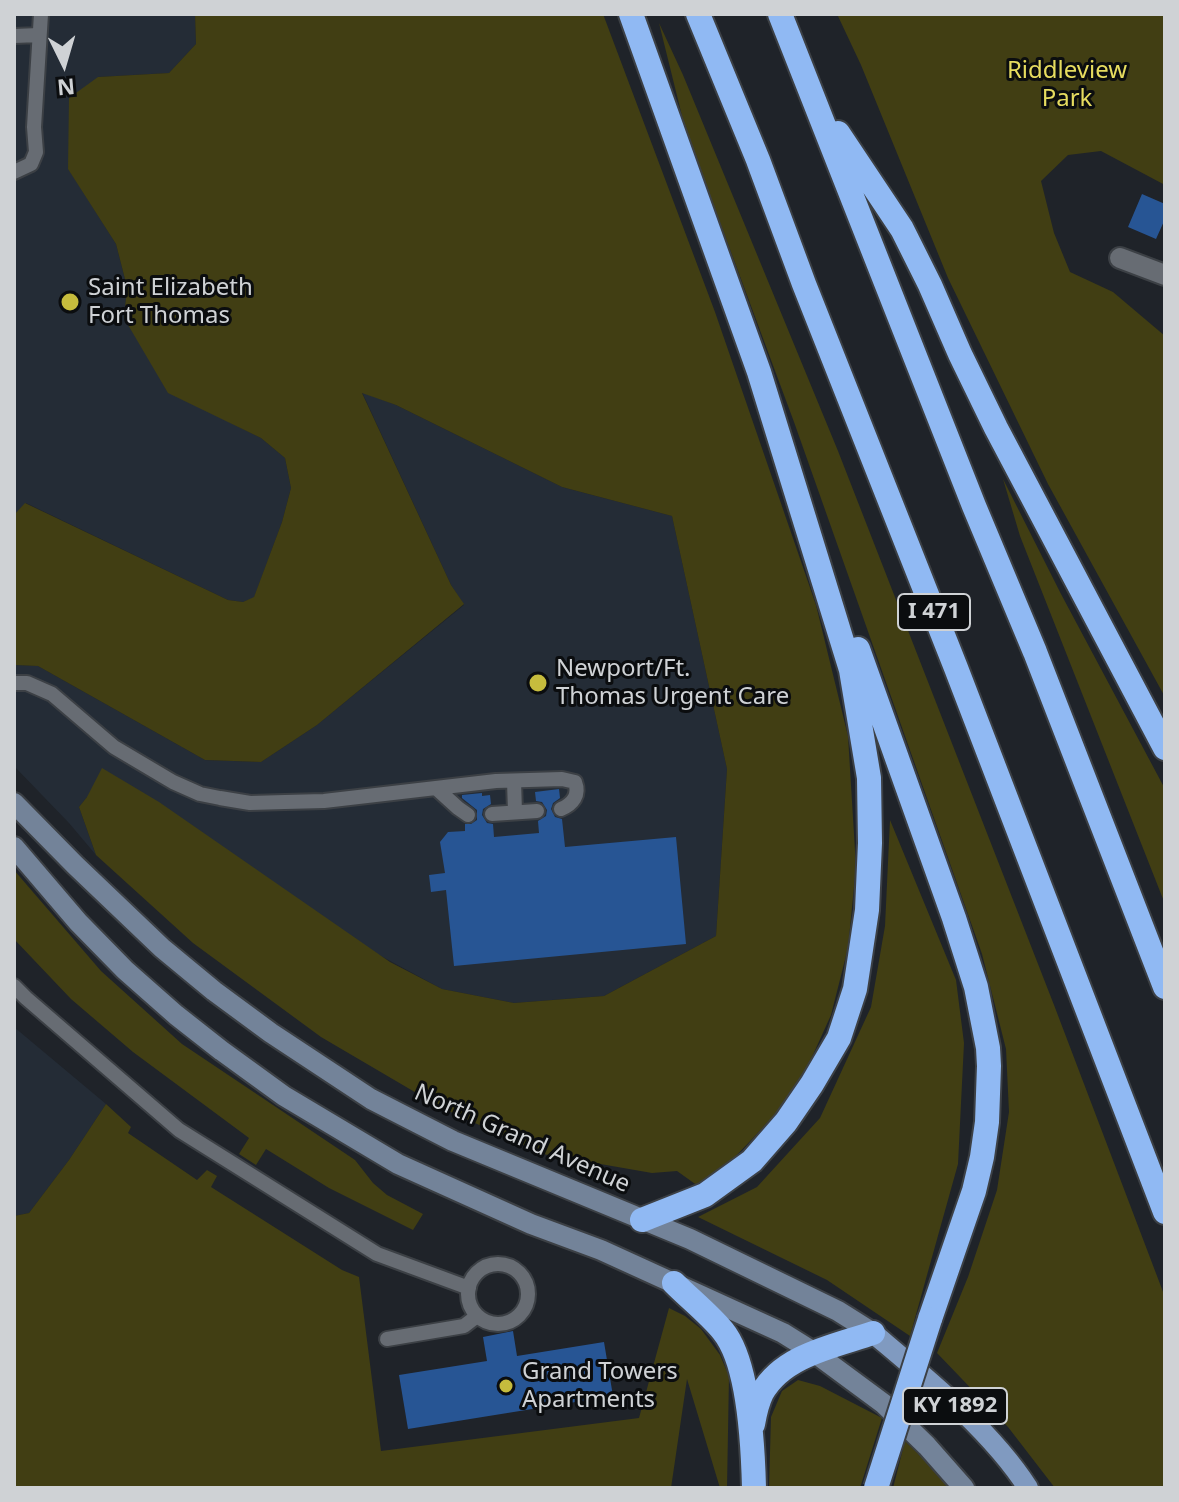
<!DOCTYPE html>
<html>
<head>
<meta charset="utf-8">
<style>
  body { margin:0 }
  #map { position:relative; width:1179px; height:1502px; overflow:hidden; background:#1f2329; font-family:"Noto Sans",sans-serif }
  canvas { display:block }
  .frame { position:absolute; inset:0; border:16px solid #cfd2d5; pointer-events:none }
  .north { position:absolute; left:24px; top:24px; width:80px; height:80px; -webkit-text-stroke:6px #0b0d0f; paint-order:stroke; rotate:175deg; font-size:22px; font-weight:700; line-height:32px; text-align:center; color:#cfd2d5 }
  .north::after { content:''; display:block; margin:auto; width:28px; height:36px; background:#cfd2d5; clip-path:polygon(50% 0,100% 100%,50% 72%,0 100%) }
</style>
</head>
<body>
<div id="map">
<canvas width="1179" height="1502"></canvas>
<div class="frame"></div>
<div class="north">N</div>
</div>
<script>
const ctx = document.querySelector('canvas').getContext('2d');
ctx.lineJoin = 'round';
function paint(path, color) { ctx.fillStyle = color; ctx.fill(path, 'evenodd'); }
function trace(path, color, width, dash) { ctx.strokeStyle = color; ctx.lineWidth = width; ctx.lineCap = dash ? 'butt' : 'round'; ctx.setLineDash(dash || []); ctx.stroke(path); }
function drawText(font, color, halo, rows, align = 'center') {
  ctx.font = font + ' "Noto Sans",sans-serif'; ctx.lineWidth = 6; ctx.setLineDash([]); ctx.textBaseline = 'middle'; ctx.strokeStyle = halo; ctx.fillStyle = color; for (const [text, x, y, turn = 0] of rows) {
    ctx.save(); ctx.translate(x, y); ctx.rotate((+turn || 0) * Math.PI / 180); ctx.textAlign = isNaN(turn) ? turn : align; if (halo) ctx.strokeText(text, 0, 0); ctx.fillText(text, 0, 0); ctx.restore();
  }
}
paint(new Path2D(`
  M14,14H195L196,44L169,73L98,77L68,168L116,244L127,287L124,318L229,422L261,438L285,458L291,488L282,522L254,598L243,602L228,600L26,503L14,515Z
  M362,392L396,405L562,487L672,516L727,769L716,936L604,996L514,1003L442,989L87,797L79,807L96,855L69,823L14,766V665L38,666L205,760L261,762L317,725L464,605L451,585Z
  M14,1027L106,1104L69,1160L29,1213L14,1216Z`), '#242c36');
paint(new Path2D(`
  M195,14H603L715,312L816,605L848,736L856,867L848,948L831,1015L807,1068L776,1114L734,1158L698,1186L677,1171L652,1173L543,1154L442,1108L321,1037L193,943L96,855L79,807L87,797L102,768L159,802L390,962L442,989L514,1003L604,996L716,936L727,769L672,516L562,487L396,405L362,393L451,585L464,604L317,725L261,762L205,760L38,666L14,665V515L25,503L228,600L243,602L254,597L282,522L291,488L285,458L261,438L168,393L124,318L127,287L116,244L68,169L69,98L98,77L169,73L196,44Z
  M837,14H1165V185L1101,151L1068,155L1041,181L1054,233L1070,272L1113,292L1165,336V697L1048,484L948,278L861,65Z
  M659,23L683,75L838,451L1054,1005L1165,1297V1488H1055L1008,1427L937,1353L968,1277L997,1190L1009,1112L1006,1049L982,954L794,422L685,128Z
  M1003,479L1061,594L1165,789V904L1020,536Z
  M890,820L956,980L964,1043L958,1164L910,1336L827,1280L698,1217L757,1187L820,1118L871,1007L885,926Z
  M14,870L101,971L182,1044L355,1160L373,1183L387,1195L423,1214L413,1230L329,1188L266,1149L256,1165L239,1154L249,1138L133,1052L71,999L14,939Z
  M106,1104L131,1127L128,1133L197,1180L207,1170L217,1176L211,1187L342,1270L359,1277L381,1451L639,1418L669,1308L685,1316L701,1329L720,1355L729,1376L727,1488H720L687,1379L671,1488H14V1216L29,1213L69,1160Z
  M798,1380L820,1386L882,1418L860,1488H769L771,1417L782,1391Z
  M905,1441L927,1462L949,1488H893Z`), '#413e13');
paint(new Path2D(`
  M1142,194L1165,204V219L1156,239L1128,227Z
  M559,789L560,798L553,803L551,809L555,817L562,819L565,847L676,837L686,944L454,966L446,890L431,892L429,875L445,873L440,842L448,832L465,831V824H471L477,820V810L462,798V795L482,793V796L490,795L491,804L483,809L482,815L487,823L493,824L494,837L539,833L538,821L546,816L547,810L542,802L536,801L535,792Z
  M513,1331L517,1356L604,1342L613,1396L408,1429L399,1375L487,1361L483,1337Z`), '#275594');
const service = new Path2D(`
  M14,36L39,35
  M14,172L31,164L36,152L34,127L41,14
  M14,683H27L52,694L114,747L173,782L200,794L220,798L250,803L285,802L324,801L496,781L562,779L575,782C580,795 573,804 561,809
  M514,781L515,812
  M436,788L458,808L468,815
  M492,814L537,811
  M14,986L26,998L179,1130L377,1254L469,1288
  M468 1294a30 30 0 1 1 60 0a30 30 0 1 1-60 0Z
  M387,1339L464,1326L477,1316`);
const minor = new Path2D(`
  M1120,258L1165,275`);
const secondary = new Path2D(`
  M14,803L75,865L162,948L214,991L271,1033L371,1099L453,1141L690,1239L838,1311L873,1333
  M14,847L78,922L125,970L176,1015L222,1051L284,1096L398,1164L531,1224L601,1250L783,1333L815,1353L884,1404L927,1446L964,1488`);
const primary = new Path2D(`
  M873,1333C925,1377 991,1430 1028,1488`);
const motorway = new Path2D(`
  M631,14L759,372L851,670L869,778L870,843L867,910L855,989L839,1038L812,1084L786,1122L752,1161L705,1195L642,1220
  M698,14L758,160L804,284L956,668L1165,1212
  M780,14L974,506L1035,652L1165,987
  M838,133L902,229L930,285L960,354L996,428L1165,748
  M858,649L954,918L976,987L988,1048L989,1066L987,1122L982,1157L974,1191L930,1319
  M674,1283C690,1299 709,1314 723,1331C749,1363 753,1447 754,1488
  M753,1424C755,1413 757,1403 762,1393C783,1355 835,1346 873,1333`);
trace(service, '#3c4045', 18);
trace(minor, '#3c4045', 24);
trace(secondary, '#3c4045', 24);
trace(primary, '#3c4045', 24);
trace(motorway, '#3c4045', 28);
trace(service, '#676c73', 14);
trace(minor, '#676c73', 20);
trace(secondary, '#738399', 20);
trace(primary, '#809ac0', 20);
trace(motorway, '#90b9f3', 24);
const motorwayBridge = new Path2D(`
  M876,1488L930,1319`);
trace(motorwayBridge, '#3c4045', 28, []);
trace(motorwayBridge, '#90b9f3', 24);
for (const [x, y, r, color] of [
  [70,302,10,"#c6bc3d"],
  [538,683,10,"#c6bc3d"],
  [506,1386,8,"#c6bc3d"]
]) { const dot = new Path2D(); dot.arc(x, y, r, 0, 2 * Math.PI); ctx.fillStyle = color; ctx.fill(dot); trace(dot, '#0b0d0f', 3); }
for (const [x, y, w] of [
  [934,612,72],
  [955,1406,104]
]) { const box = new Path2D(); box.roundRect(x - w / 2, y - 18, w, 36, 6); ctx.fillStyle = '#0b0d0f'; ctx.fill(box); trace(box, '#cfd2d5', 2); }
drawText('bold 22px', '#cfd2d5', null, [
  ["I 471",934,612],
  ["KY 1892",955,1406]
]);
drawText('24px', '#e6dc5f', '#0b0d0f', [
  ["Riddleview",1067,71],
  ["Park",1067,99]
]);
drawText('24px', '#cfd2d5', '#0b0d0f', [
  ["Saint Elizabeth",88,288],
  ["Fort Thomas",88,316],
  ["Newport/Ft.",556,669],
  ["Thomas Urgent Care",556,697],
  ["Grand Towers",522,1372],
  ["Apartments",522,1400]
], 'left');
drawText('24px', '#cfd2d5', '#0b0d0f', [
  ["North Grand Avenue",522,1139,24]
]);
</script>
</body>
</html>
